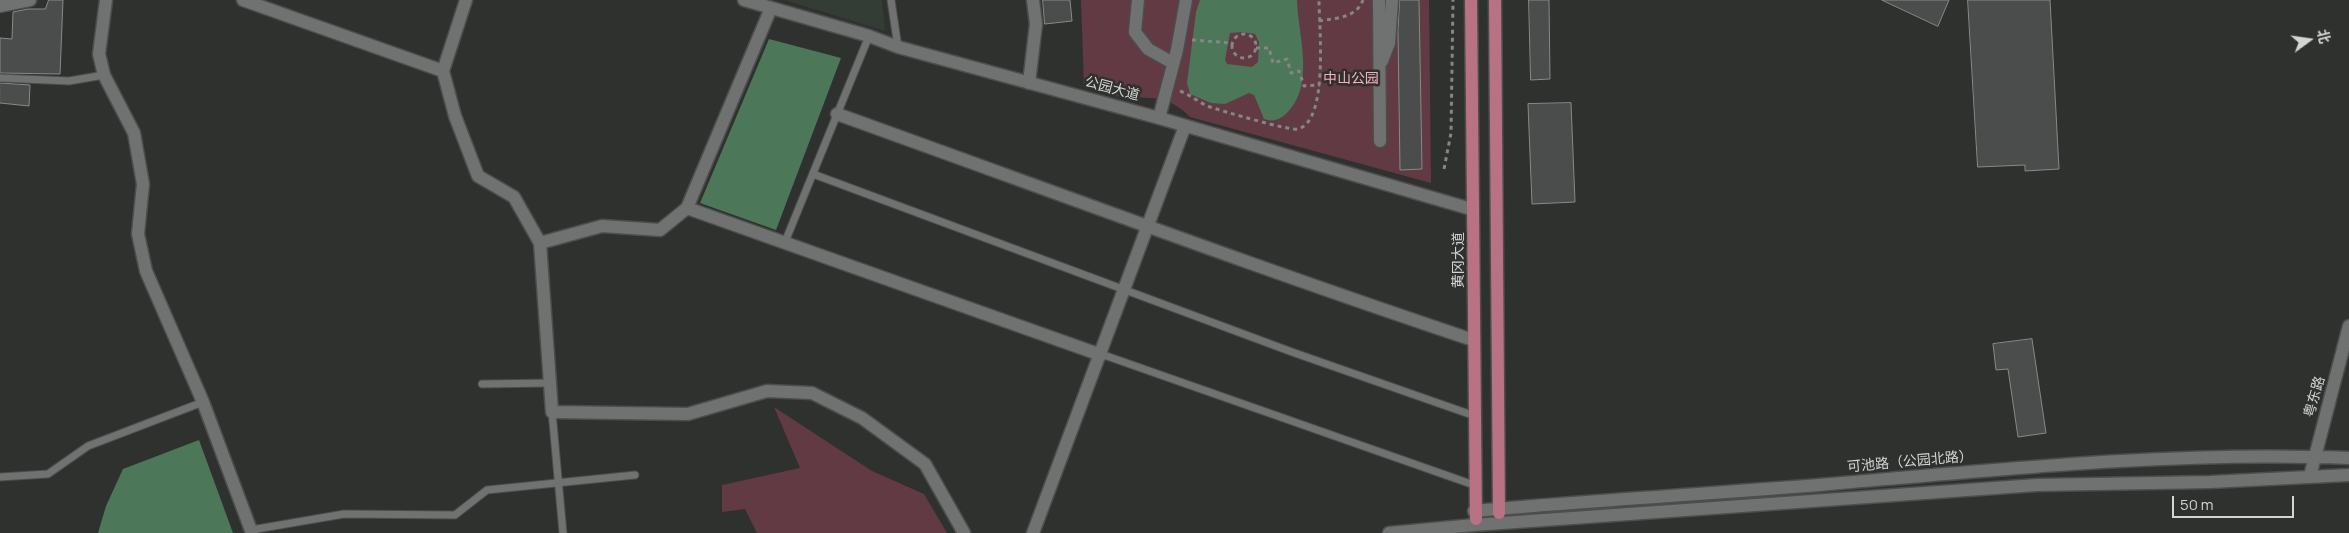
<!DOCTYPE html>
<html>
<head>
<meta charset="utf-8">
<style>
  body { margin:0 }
  #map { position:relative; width:2349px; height:533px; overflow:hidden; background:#2f312f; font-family:Manrope,"Noto Sans SC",sans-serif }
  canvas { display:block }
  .north { position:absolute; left:2284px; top:15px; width:50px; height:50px; -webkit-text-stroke:4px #2f312f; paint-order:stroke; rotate:76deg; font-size:14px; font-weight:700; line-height:20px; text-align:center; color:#d3d4d3 }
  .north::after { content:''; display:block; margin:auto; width:18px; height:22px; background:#d3d4d3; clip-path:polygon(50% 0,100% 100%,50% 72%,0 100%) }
  .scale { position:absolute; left:2172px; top:496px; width:122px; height:22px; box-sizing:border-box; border:2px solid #d3d4d3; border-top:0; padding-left:6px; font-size:15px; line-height:18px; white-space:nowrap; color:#d3d4d3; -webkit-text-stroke:4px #2f312f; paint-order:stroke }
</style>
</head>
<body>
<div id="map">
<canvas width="2349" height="533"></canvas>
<div class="north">北</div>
<div class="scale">50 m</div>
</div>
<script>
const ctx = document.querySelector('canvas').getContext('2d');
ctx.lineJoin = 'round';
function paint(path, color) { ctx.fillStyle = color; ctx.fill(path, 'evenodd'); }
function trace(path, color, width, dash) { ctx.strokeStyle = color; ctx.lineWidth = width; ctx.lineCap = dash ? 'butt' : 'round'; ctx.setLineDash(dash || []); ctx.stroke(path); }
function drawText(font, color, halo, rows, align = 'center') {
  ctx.font = font + ' Manrope,"Noto Sans SC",sans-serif'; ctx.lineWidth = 5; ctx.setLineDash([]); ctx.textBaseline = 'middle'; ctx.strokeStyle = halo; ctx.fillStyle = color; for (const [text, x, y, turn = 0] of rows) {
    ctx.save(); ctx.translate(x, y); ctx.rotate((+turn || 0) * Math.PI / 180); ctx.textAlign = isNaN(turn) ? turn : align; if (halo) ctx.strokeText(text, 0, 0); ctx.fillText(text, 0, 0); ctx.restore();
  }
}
paint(new Path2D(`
  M785,0H882L885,31Z`), '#343c36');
paint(new Path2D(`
  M1081,0H1429L1431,183L1190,117C1163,90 1147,101 1114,96C1104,94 1094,90 1084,88Z
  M774,407L872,471L924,494L947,533H757L745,509L722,512V485L800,468Z`), '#613a43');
paint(new Path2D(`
  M1200,0H1297C1298,35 1316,86 1286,114C1279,120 1273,122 1264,119L1254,95L1249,93L1225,104L1211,103L1190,94L1187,83L1196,12ZM1242,32L1255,34L1259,42L1258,62L1252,67L1227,64L1225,60L1230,33Z
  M769,39L841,58L776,230L700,203Z
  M199,440L233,533H98L106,506L123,469Z`), '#4c7758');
const building = new Path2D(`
  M49,0H63L60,74L0,73V38L12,39L13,12L28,9H45Z
  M1043,0H1070L1072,21L1045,24Z
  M1400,0H1419L1422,169L1400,170L1398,30Z
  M1529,0H1549L1550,79L1531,80Z
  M1882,0H1949L1938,26Z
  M1968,0H2050L2059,169L2025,171V165L1978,167Z
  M0,83L30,85L29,106L0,103Z
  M1571,103L1575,202L1532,204L1528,104Z
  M2032,339L2046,433L2018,437L2008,369L1996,370L1993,344Z`);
paint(building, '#4a4d4b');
trace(building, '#878a87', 1);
const service = new Path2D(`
  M891,0L898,47
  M0,78L69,81L104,75
  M813,174L1292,352L1475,416
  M785,242L869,36
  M1101,354L1474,485
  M482,384L550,383
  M552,412L563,533
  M0,477L48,474L88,446L203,402
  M251,530L344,514L455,515L487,490L635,475`);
const minor = new Path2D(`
  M106,0L99,54L104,75L134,133L143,184L138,234L146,271L203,402L252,533
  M243,0L443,71
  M466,0L443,71L455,116L478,176L514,197L540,243
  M1138,0L1135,32L1148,49L1173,63
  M1379,0L1380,141
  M0,6L30,0
  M771,8L687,208L1101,355
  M1382,61L1389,43L1392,0
  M1029,83L1036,24L1033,0
  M837,114C1049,190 1260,269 1473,340
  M1159,118L1177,50L1186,0
  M687,208L660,230L602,226L540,243L552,412L688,414L767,391L812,393L862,418L925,464L964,533
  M1033,533L1185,126`);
const tertiary = new Path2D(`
  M1389,533L1474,525`);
const secondary = new Path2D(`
  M744,0L869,36L898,47L1159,118L1471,209
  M2310,476L2349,326
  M1474,511C1592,500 1711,494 1830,484C2002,469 2176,451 2349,458
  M1474,525L2037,485L2210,482L2349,475`);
const primary = new Path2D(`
  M1471,0L1476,519
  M1495,0L1499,513`);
trace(service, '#4c4d4c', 9);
trace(minor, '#4c4d4c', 15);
trace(tertiary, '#4c4d4c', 15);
trace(secondary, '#4c4d4c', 15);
trace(primary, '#4c4d4c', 15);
trace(new Path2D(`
  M1319,21C1337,18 1356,18 1363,0
  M1232 46a12 12 0 1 1 24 0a12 12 0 1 1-24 0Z
  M1192,40L1232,43
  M1256,48H1269L1273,63L1287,59L1291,73L1299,71L1304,86L1320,85
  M1180,91C1191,95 1199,103 1210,107C1222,111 1290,131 1298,129C1329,121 1319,26 1319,0
  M1444,169L1451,133L1453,0`), '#858685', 3, [4, 4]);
trace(service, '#6f7270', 7);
trace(minor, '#6f7270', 12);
trace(tertiary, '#6f7270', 12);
trace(secondary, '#6f7270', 12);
trace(primary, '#b97184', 12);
drawText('14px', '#fdabbd', '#2f312f', [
  ["中山公园",1351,79]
]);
drawText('14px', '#d3d4d3', '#2f312f', [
  ["公园大道",1112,89,15],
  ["黄冈大道",1459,260,-90],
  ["粤东路",2315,397,-74],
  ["可池路（公园北路）",1910,462,-5]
]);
</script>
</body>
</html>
